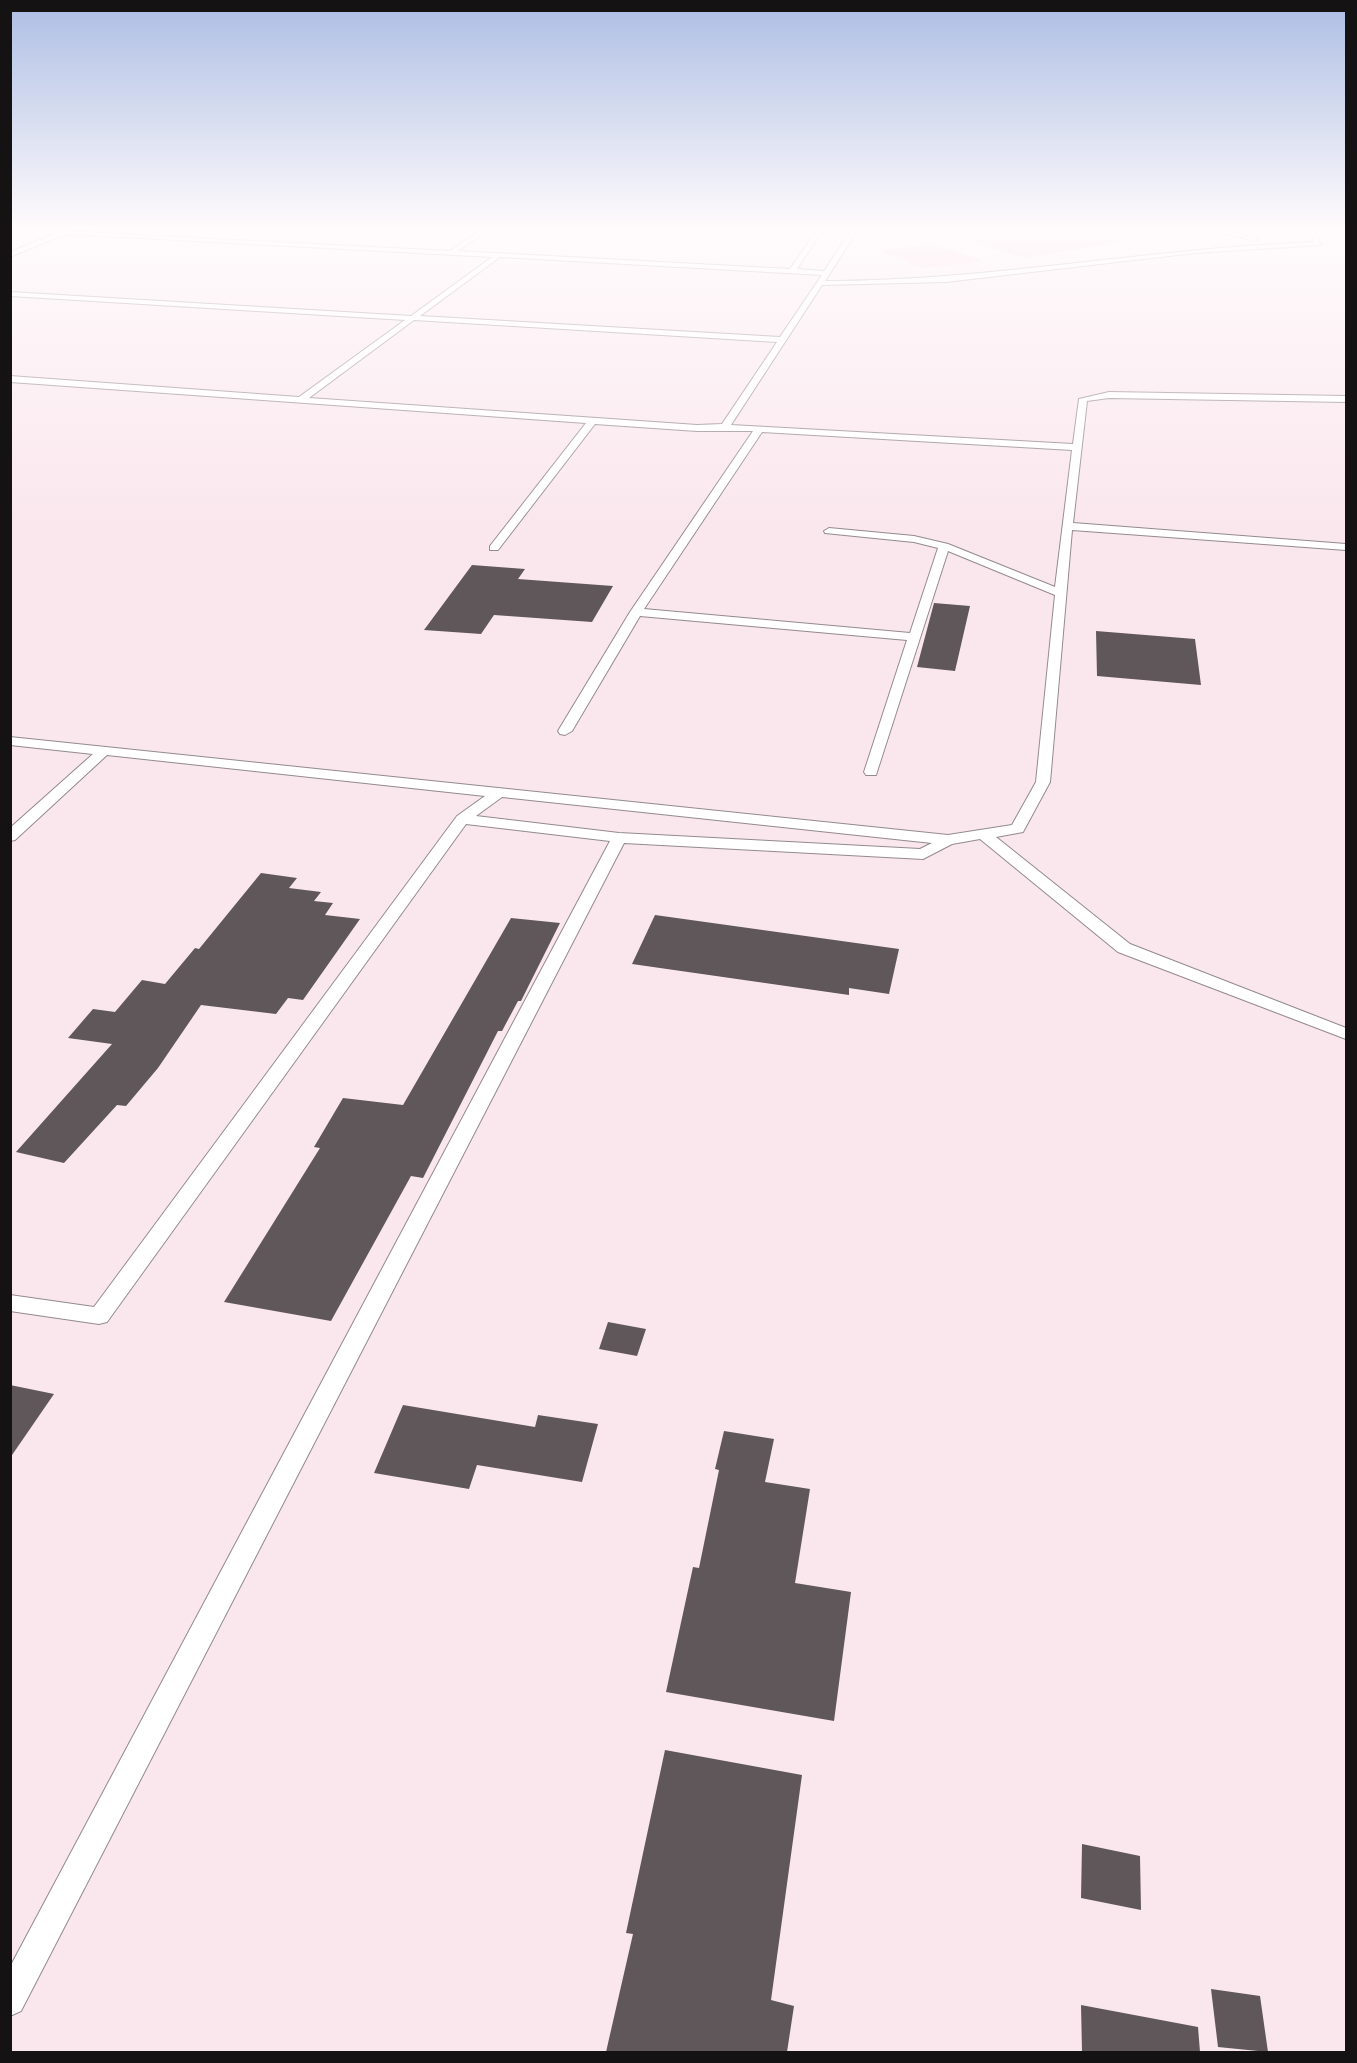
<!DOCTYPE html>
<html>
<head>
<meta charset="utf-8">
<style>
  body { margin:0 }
  #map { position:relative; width:1357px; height:2063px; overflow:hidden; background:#fff6f9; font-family:Roboto,sans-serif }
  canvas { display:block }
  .frame { position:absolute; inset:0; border:12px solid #151213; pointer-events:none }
</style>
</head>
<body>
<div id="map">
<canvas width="1357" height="2063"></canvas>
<div class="frame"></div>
</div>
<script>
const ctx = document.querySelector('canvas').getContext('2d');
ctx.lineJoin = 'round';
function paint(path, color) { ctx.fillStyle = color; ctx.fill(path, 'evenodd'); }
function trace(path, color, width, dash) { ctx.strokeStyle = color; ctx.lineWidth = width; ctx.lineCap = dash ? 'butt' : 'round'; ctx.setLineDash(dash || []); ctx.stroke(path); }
paint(new Path2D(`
  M11,231H1161L1172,234L1179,231H1346V2052H11Z`), '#fae7ee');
paint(new Path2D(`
  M950,231H1103L1135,240L1024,258L942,232Z
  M932,244L983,261L923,268L881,251Z`), '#f6ccdd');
paint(new Path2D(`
  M472,565L525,569L518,579L613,586L592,622L494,615L481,634L424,630Z
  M934,603L970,606L955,671L917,667Z
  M1096,631L1195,639L1201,685L1097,676Z
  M261,873L297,878L289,888L321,892L314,901L333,903L325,915L360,919L303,1000L288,998L276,1014L201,1005L158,1068L126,1106L117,1105L64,1163L16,1152L112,1044L68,1038L93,1009L115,1012L142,980L165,984L195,948L199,949Z
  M655,915L899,949L889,994L849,988V995L632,964Z
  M511,918L560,923L521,1001H518L502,1031H498L423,1178L411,1176L331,1321L224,1302L320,1148L314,1147L343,1098L403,1105Z
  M608,1322L646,1329L637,1356L599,1349Z
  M10,1385L54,1394L10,1458Z
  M403,1405L535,1427L538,1415L598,1424L582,1482L477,1465L469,1489L374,1473Z
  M724,1431L774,1439L765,1482L810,1489L795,1583L851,1592L834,1721L666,1692L693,1567L699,1568L719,1470L715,1469Z
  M665,1750L802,1775L771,2000L794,2006L787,2052H606L633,1934L626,1933Z
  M1082,1844L1140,1856L1141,1910L1081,1898Z
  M1211,1989L1260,1996L1268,2052L1218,2047Z
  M1081,2005L1198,2027L1200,2052H1082Z`), '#60575b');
const lane = new Path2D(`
  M61,231L450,251L479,231H486L458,251L790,269L816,231H822L797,269L824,271L851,231H857L825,281C989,281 1151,248 1315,242L1309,231H1315L1321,245L1195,253L946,282L822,285L731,425L1073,444L1079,399L1109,392L1346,396V402L1109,398L1087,401L1073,523L1346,544V550L1072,530L1050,782L1023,832L996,837L1130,944L1346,1028V1039L1118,952L980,839L952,844L923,859L624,843L21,2011L10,2016V1967L610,841L466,824L107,1322L99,1324L10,1311V1295L94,1307L457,816L485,796L107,755L15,840L10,841V828L93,754L10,745V737L948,835L1012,825L1036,782L1055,595L948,551L876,775H866L864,772L907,640L640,616L572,731L565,735L560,734L558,731L630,612L753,431H697L595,424L498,550H490V546L586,423L10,382V376L299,397L405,320L10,296V292L411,316L492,257L65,234L10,257V252ZM500,257L822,275L780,337L420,316ZM414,320L777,342L722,424L697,425L309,398ZM762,432L1072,450L1055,587L948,544L914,536L829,528L824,531L825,533L914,542L938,548L910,633L644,609ZM502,797L932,843L920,849L619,833L476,816Z
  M1215,231H1228L1259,239L1256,241Z`);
trace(lane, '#948a8e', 2);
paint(lane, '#fff');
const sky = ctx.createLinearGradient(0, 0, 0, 520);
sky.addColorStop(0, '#adbee4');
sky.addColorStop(0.44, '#fffbfc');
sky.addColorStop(1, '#fffbfc00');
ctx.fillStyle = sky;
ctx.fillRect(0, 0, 1357, 520);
</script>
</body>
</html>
